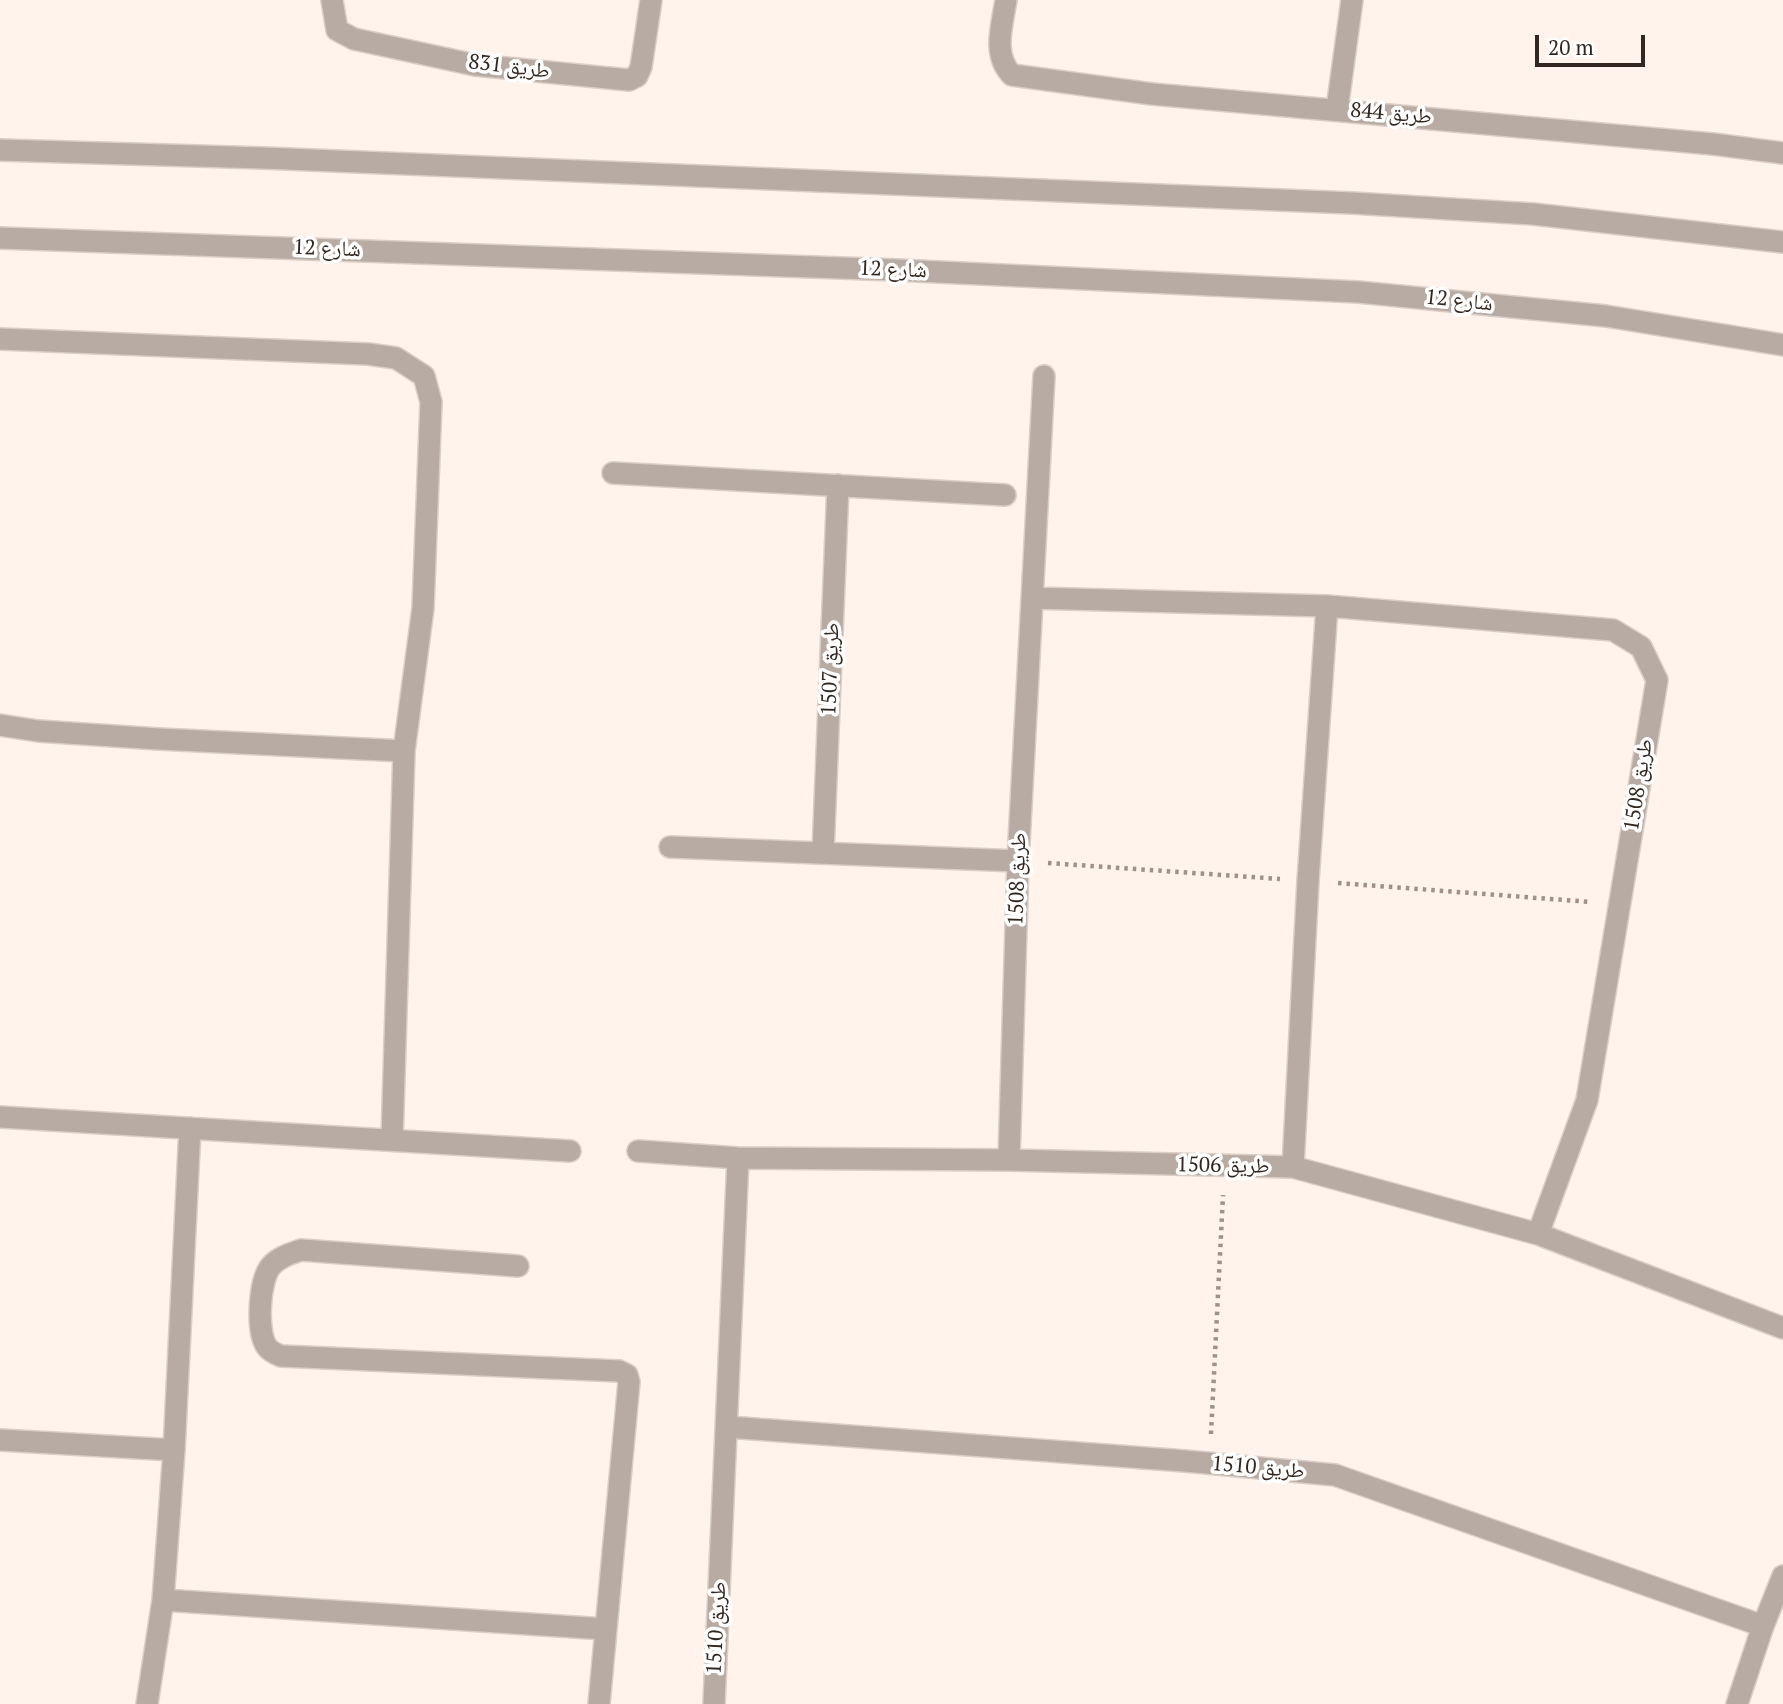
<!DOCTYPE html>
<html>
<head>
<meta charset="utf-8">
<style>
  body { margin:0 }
  #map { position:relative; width:1783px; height:1704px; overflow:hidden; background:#fff3eb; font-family:"PT Serif",serif }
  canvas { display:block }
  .scale { position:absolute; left:1535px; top:35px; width:110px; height:32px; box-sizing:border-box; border:4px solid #332821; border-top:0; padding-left:9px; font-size:21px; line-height:24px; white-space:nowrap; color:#332821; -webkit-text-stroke:5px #fff; paint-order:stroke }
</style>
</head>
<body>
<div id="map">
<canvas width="1783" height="1704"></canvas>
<div class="scale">20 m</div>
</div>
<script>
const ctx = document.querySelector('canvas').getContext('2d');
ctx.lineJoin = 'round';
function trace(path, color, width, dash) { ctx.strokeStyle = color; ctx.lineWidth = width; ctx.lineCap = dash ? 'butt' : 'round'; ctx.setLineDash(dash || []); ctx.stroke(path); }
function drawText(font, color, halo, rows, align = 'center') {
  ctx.font = font + ' "PT Serif","Noto Naskh Arabic",serif'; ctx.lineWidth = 7; ctx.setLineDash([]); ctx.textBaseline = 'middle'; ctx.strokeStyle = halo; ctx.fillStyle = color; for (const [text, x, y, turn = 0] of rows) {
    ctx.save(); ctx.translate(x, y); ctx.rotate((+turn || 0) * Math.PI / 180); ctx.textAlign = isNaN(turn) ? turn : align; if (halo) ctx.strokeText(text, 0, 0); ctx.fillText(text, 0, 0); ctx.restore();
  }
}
const minor = new Path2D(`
  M332,0L337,30L354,39L475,65L629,80L637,76L641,67L651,0
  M1006,0C1002,26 992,55 1012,75L1152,94L1713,144L1783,153
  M1337,109L1352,0
  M0,150L263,158L1352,203L1533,214L1783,242
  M0,238L897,270L1358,292L1606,316L1783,345
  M0,339L368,354L396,358L424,376L431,402L423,608L404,751L159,739L38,731L0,725
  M613,473L1005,495
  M1032,598L1327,606L1613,630L1641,647L1657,680L1587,1100L1538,1234
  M670,847L1018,861
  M823,853L838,485
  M0,1117L570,1151
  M392,1140L404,751
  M638,1151L738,1158L1009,1160L1293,1167L1538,1234L1783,1328
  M1009,1160L1018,861L1044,376
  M1293,1167L1308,881L1327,606
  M518,1266L301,1250C290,1254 279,1257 271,1266C259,1280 256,1332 267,1347C270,1351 276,1354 281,1356L619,1371L627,1375L629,1382L599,1704
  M728,1427L1185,1461L1335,1475L1763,1626
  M0,1440L174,1450
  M163,1600L605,1629
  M147,1704L163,1600L174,1450L190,1128
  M714,1704L738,1158
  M1737,1704L1763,1626L1783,1576`);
trace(minor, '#dacec7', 24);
trace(new Path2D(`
  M1048,863L1280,879
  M1338,883L1591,902
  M1211,1434L1223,1195`), '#9d928a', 4.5, [3.5, 5]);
trace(minor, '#b8aba3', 21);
drawText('21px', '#332821', '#fff', [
  ["طريق 831",509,67,7],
  ["طريق 844",1391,114,5],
  ["شارع 12",327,249,2],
  ["شارع 12",893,270,2],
  ["شارع 12",1459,301,6],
  ["طريق 1507",831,669,-88],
  ["طريق 1508",1639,785,-81],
  ["طريق 1508",1018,879,-88],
  ["طريق 1506",1223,1166,1],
  ["طريق 1510",1258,1468,5],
  ["طريق 1510",717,1628,-87]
]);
</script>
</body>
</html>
